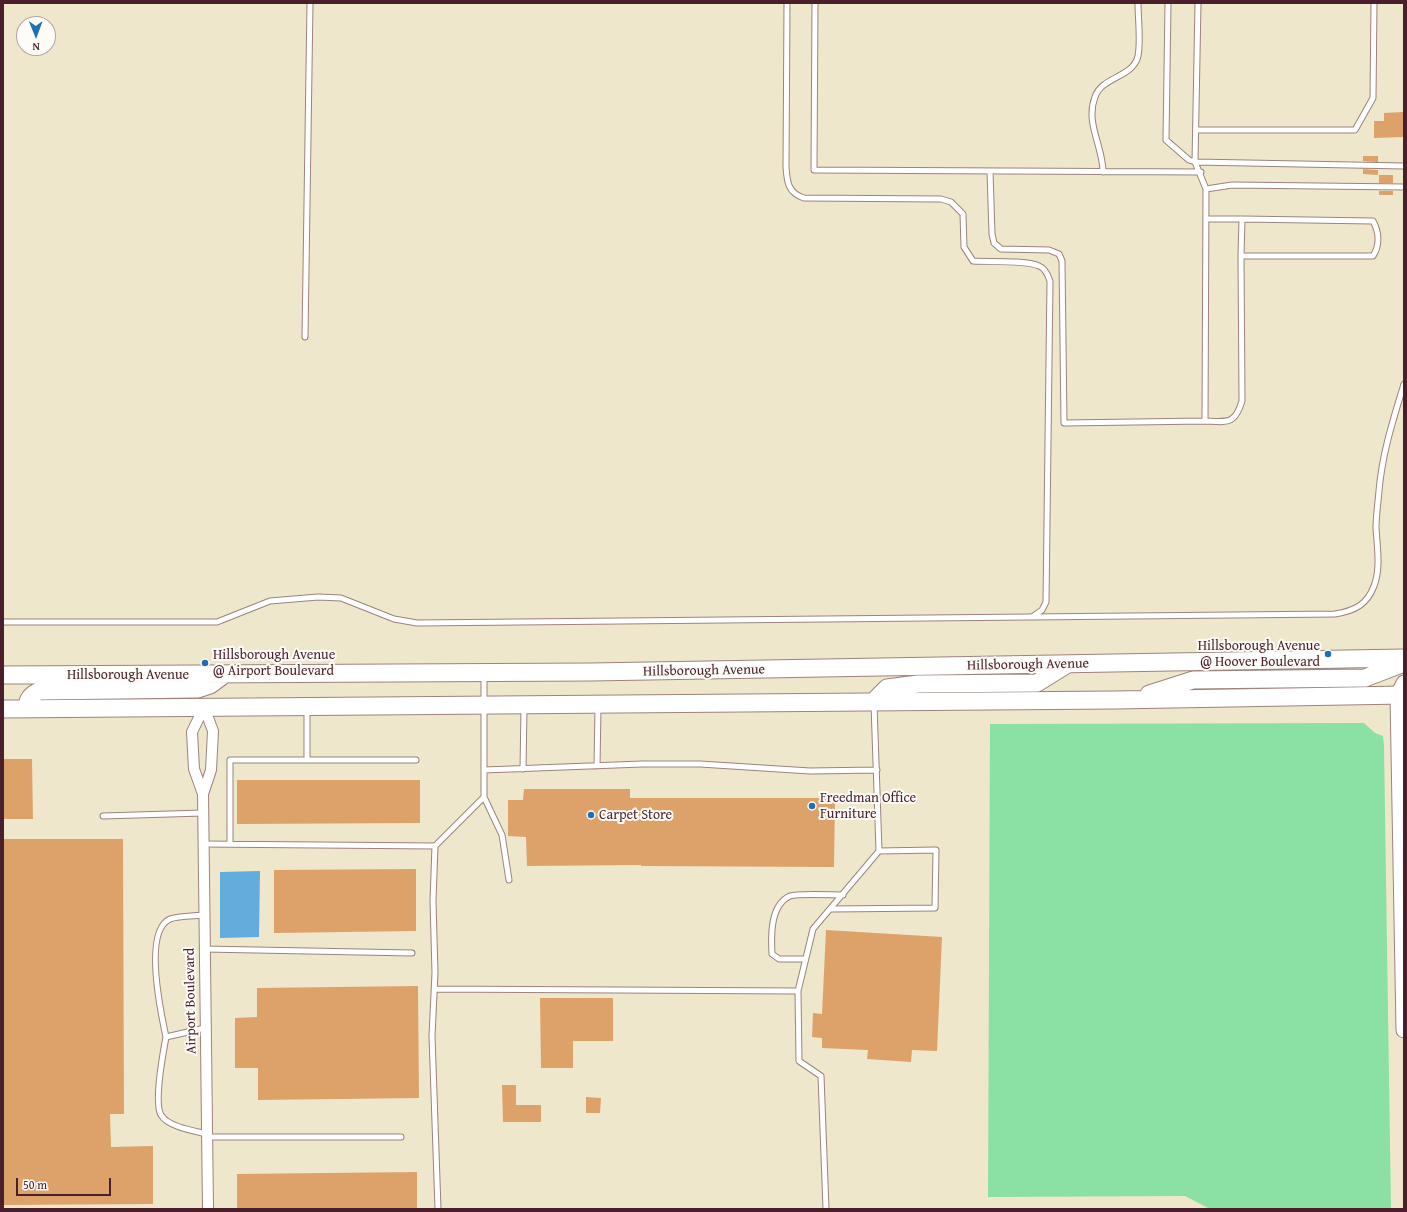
<!DOCTYPE html>
<html>
<head>
<meta charset="utf-8">
<style>
  body { margin:0 }
  #map { position:relative; width:1407px; height:1212px; overflow:hidden; background:#efe7cc; font-family:"Gentium Book Plus",serif }
  canvas { display:block }
  .frame { position:absolute; inset:0; border:4px solid #4a1f2b; pointer-events:none }
  .north { position:absolute; left:16px; top:16px; width:40px; height:40px; box-sizing:border-box; background:#fdfcf7; border:1px solid #b5a4a5; border-radius:50%; rotate:179deg; font-size:11px; font-weight:700; line-height:16px; text-align:center; color:#4a1f2b }
  .north::after { content:''; display:block; margin:auto; width:14px; height:18px; background:#1f6fb2; clip-path:polygon(50% 0,100% 100%,50% 72%,0 100%) }
  .scale { position:absolute; left:16px; top:1178px; width:95px; height:18px; box-sizing:border-box; border:2px solid #4a1f2b; border-top:0; padding-left:5px; font-size:12px; line-height:14px; white-space:nowrap; color:#4a1f2b; -webkit-text-stroke:3px #fdfcf7; paint-order:stroke }
</style>
</head>
<body>
<div id="map">
<canvas width="1407" height="1212"></canvas>
<div class="frame"></div>
<div class="north">N</div>
<div class="scale">50 m</div>
</div>
<script>
const ctx = document.querySelector('canvas').getContext('2d');
ctx.lineJoin = 'round';
function paint(path, color) { ctx.fillStyle = color; ctx.fill(path, 'evenodd'); }
function trace(path, color, width, dash) { ctx.strokeStyle = color; ctx.lineWidth = width; ctx.lineCap = dash ? 'butt' : 'round'; ctx.setLineDash(dash || []); ctx.stroke(path); }
function drawText(font, color, halo, rows, align = 'center') {
  ctx.font = font + ' "Gentium Book Plus",serif'; ctx.lineWidth = 4; ctx.setLineDash([]); ctx.textBaseline = 'middle'; ctx.strokeStyle = halo; ctx.fillStyle = color; for (const [text, x, y, turn = 0] of rows) {
    ctx.save(); ctx.translate(x, y); ctx.rotate((+turn || 0) * Math.PI / 180); ctx.textAlign = isNaN(turn) ? turn : align; if (halo) ctx.strokeText(text, 0, 0); ctx.fillText(text, 0, 0); ctx.restore();
  }
}
paint(new Path2D(`
  M1364,723L1375,733L1383,736L1384,745L1391,1209H1210L1185,1196L988,1197L990,724Z`), '#8be1a4');
paint(new Path2D(`
  M260,871L259,937L220,938V872Z`), '#62addb');
paint(new Path2D(`
  M1403,112V137L1374,138V121H1384V113Z
  M1363,156H1378V162L1363,161Z
  M1363,169L1378,170V175L1363,174Z
  M1379,175H1393V183H1379Z
  M1379,191H1393V195H1379Z
  M3,759H32L33,819H3Z
  M237,780H420V823L237,824Z
  M524,789H630V798H835L834,867L641,866V865L527,866L526,837L508,836V800H523Z
  M3,839H123L124,1114H110L111,1147L153,1146V1204L3,1205Z
  M416,869V931L274,933V870Z
  M826,930L942,937L937,1051L912,1050L911,1062L867,1059L868,1050L822,1048V1038L812,1037L813,1013L822,1014Z
  M418,986L419,1098L258,1100V1068H235V1018L257,1017V988Z
  M540,998H613V1041H573V1068H541Z
  M502,1085H516V1105H541V1122H503Z
  M586,1097L601,1098L600,1113H586Z
  M417,1172V1209H237V1174Z`), '#dca26a');
const service = new Path2D(`
  M787,3L786,167C787,182 788,193 804,198L941,199L951,202L963,214L964,247L973,261C989,262 1026,260 1039,266C1045,268 1048,275 1050,281L1046,602L1042,610L1032,617
  M815,3L814,170L1201,172
  M1168,3L1166,140L1189,160L1195,162L1404,166
  M1196,130H1355L1373,98L1374,3
  M990,171L992,234L994,243L1001,249L1049,250L1059,254L1062,261L1064,423L1205,421L1206,189L1195,162L1198,3
  M1103,172C1103,146 1085,123 1095,97C1102,76 1133,78 1138,56C1141,41 1138,19 1138,3
  M1206,189L1232,185L1404,187
  M1206,219H1242
  M305,337L310,3
  M1205,421C1227,422 1235,425 1242,401L1241,256H1373C1380,245 1379,232 1373,221L1242,219L1241,256
  M3,622H217L270,601L318,597L341,598L394,619L417,623L1335,614C1354,611 1367,605 1374,586C1381,568 1377,546 1376,528C1376,516 1378,503 1379,491C1382,454 1393,420 1404,384
  M307,760H416
  M597,766L598,707
  M523,769L524,708
  M484,770L642,764H700L810,771L877,770
  M484,797L502,835L509,880
  M103,816L203,813
  M203,844L435,846
  M230,844V760H307V709
  M831,909L935,908L936,850L879,851
  M204,949L412,953
  M805,959H779L772,954C771,936 770,905 790,896C798,893 832,895 843,895
  M434,989L798,991L799,1061L821,1076L826,1209
  M798,991L813,929L879,851L874,704
  M205,1028L166,1037C163,1053 154,1103 161,1115C168,1127 195,1131 207,1134
  M166,1037C161,1014 143,931 170,919C177,916 195,916 204,915
  M207,1137H401
  M438,1209L432,1036L435,973L433,901L435,846L484,797V674`);
const minor = new Path2D(`
  M203,794L194,769L192,732L204,707L213,731L211,770L203,794L208,1209`);
const secondary = new Path2D(`
  M1404,683L1398,695L1404,1030`);
const primary = new Path2D(`
  M3,675L591,672L1404,658
  M1149,694L1193,680L1365,678L1404,663
  M874,701L887,688L918,684L1037,683L1066,665
  M3,709L1115,700L1404,695
  M27,709C27,699 31,695 39,691L198,689L210,685L225,674`);
trace(service, '#9c837c', 7);
trace(minor, '#9c837c', 12);
trace(secondary, '#9c837c', 17);
trace(primary, '#9c837c', 19);
trace(service, '#fff', 5);
trace(minor, '#fff', 10);
trace(secondary, '#fff', 15);
trace(primary, '#fff', 17);
for (const [x, y, r, color] of [
  [1328,654,4,"#1f6fb2"],
  [205,663,4,"#1f6fb2"],
  [812,806,4,"#1f6fb2"],
  [591,815,4,"#1f6fb2"]
]) { const dot = new Path2D(); dot.arc(x, y, r, 0, 2 * Math.PI); ctx.fillStyle = color; ctx.fill(dot); trace(dot, '#fdfcf7', 1.5); }
drawText('14px', '#4a1f2b', '#fdfcf7', [
  ["Hillsborough Avenue",1320,646,"right"],
  ["@ Hoover Boulevard",1320,662,"right"],
  ["Hillsborough Avenue",213,655],
  ["@ Airport Boulevard",213,671],
  ["Freedman Office",820,798],
  ["Furniture",820,814],
  ["Carpet Store",599,815]
], 'left');
drawText('14px', '#4a1f2b', '#fdfcf7', [
  ["Hillsborough Avenue",1028,665,-1],
  ["Hillsborough Avenue",704,671,-1],
  ["Hillsborough Avenue",128,675],
  ["Airport Boulevard",191,1001,-91]
]);
</script>
</body>
</html>
